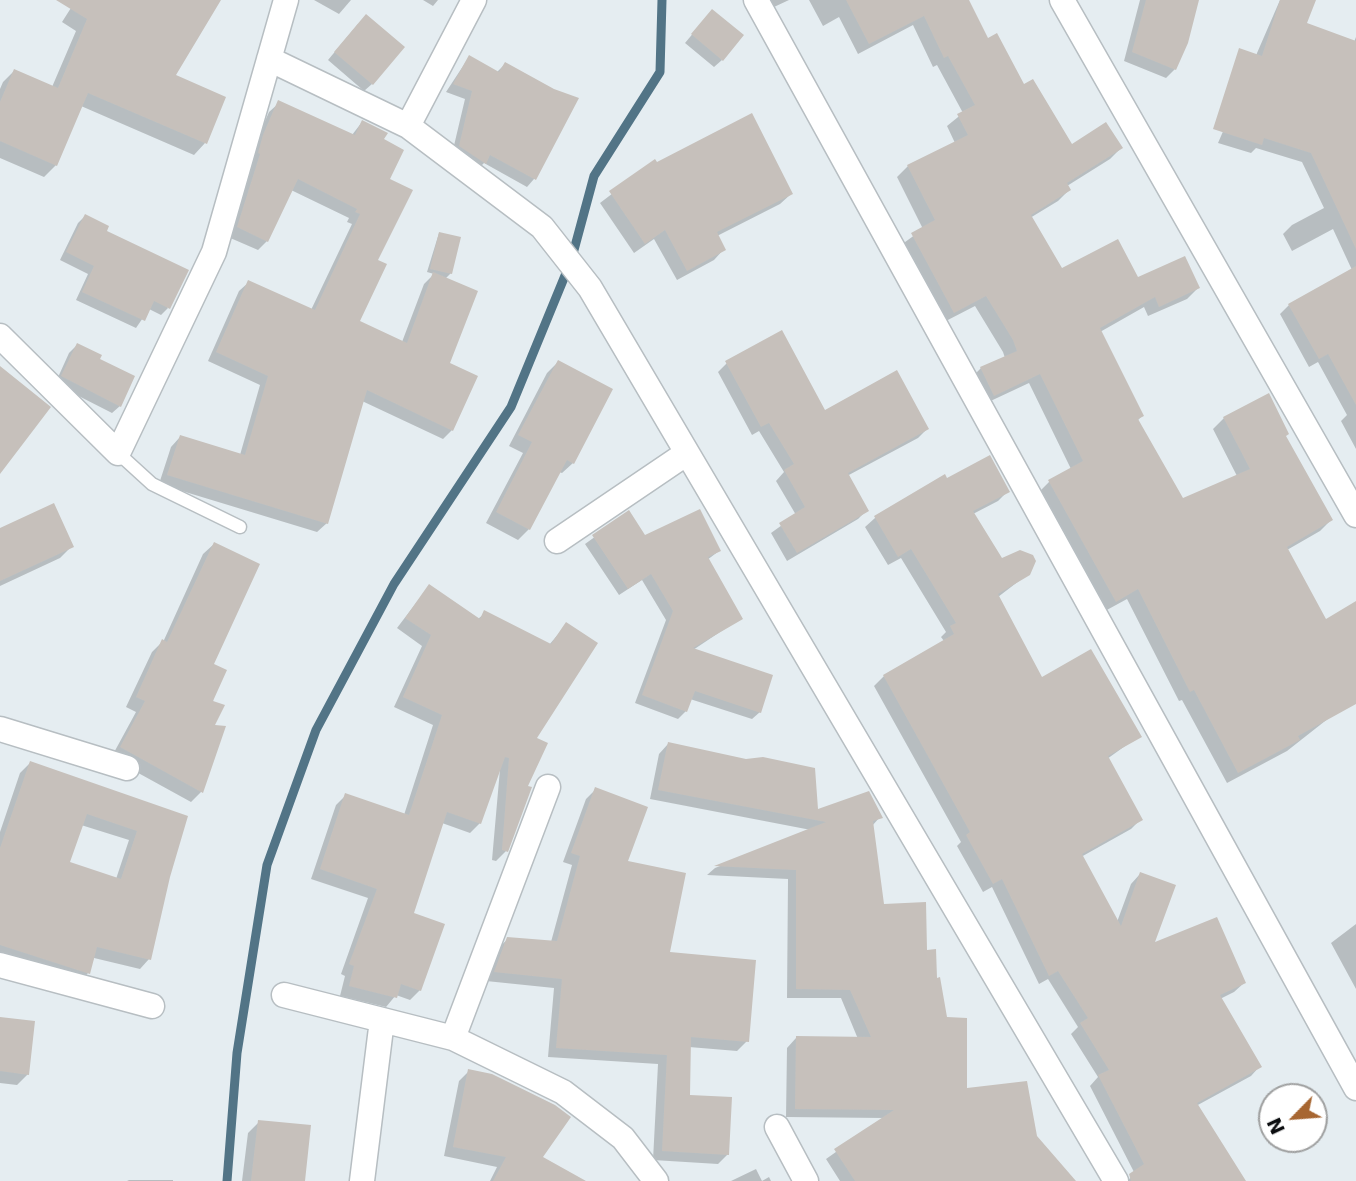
<!DOCTYPE html>
<html>
<head>
<meta charset="utf-8">
<style>
  body { margin:0 }
  #map { position:relative; width:1356px; height:1181px; overflow:hidden; background:#e5edf1; font-family:"DejaVu Sans",sans-serif }
  canvas { display:block }
  .north { position:absolute; left:1258px; top:1083px; width:70px; height:70px; box-sizing:border-box; background:#fff; border:2px solid #9e9f9f; border-radius:50%; rotate:245deg; font-size:19px; font-weight:700; line-height:28px; text-align:center; color:#0c0e10 }
  .north::after { content:''; display:block; margin:auto; width:24px; height:32px; background:#a76631; clip-path:polygon(50% 0,100% 100%,50% 72%,0 100%) }
</style>
</head>
<body>
<div id="map">
<canvas width="1356" height="1181"></canvas>
<div class="north">N</div>
</div>
<script>
const ctx = document.querySelector('canvas').getContext('2d');
ctx.lineJoin = 'round';
function paint(path, color) { ctx.fillStyle = color; ctx.fill(path, 'evenodd'); }
function trace(path, color, width, dash) { ctx.strokeStyle = color; ctx.lineWidth = width; ctx.lineCap = dash ? 'butt' : 'round'; ctx.setLineDash(dash || []); ctx.stroke(path); }
paint(new Path2D(`
  M76,0H204L174,76L224,98L205,143L194,155L81,106L56,165L44,177L0,158V89L3,82L14,71L52,87L76,31L62,22Z
  M314,0H351L339,14Z
  M423,0H438L433,6Z
  M770,0H789L774,7Z
  M809,0H966L987,41L1071,146L1121,148L1110,159L1067,186L1069,190L1058,201L1030,218L1061,270L1198,288L1187,299L1148,316L1144,307L1100,332L1142,416L1137,421L1182,500L1237,476L1213,429L1224,418L1284,436L1331,520L1320,531L1287,550L1334,714L1287,751L1227,783L1182,700L1179,701L1127,599L1105,611L1038,493L1049,482L1071,469L1029,383L982,405L970,379L981,368L1005,358L1003,352L975,306L942,323L901,245L923,229L897,177L908,166L955,143L947,126L963,113L937,65L933,67L913,25L858,54L839,17L823,26Z
  M1140,0H1197L1175,69L1166,78L1124,61Z
  M1280,0H1314L1304,24L1354,42L1356,37V449L1341,421L1347,415L1318,362L1309,367L1280,314L1289,305L1352,270L1333,229L1292,251L1283,234L1292,225L1324,208L1302,162L1256,148L1251,153L1218,143Z
  M705,19L722,60L714,67L685,43Z
  M358,24L372,84L364,91L328,60Z
  M469,57L496,73L505,64L553,91L577,99L534,179L527,187L484,163L477,170L452,154L465,99L446,92Z
  M279,103L352,135L362,122L382,140L388,180L375,260L358,321L402,342L424,284L434,274L427,272L439,233L451,273L445,279L452,430L443,439L362,401L327,523L317,532L159,484L171,447L180,437L240,455L260,385L208,361L239,291L249,282L311,310L352,224L347,222L349,218L291,190L267,241L258,250L228,237L252,164L249,162L254,146L269,112Z
  M655,161L656,164L791,194L780,204L717,236L724,249L714,260L677,280L654,239L634,253L600,203Z
  M85,216L105,232L168,308L161,315L149,309L136,328L76,300L88,274L60,260L78,223Z
  M77,345L98,360L120,406L112,413L55,384L69,353Z
  M558,362L573,463L562,473L559,472L529,529L518,540L486,523L523,453L509,446L547,373Z
  M727,363L824,412L927,429L918,438L847,476L867,510L858,519L787,561L771,533L796,515L776,481L784,472L759,431L752,435L718,372Z
  M944,477L947,481L1008,491L998,501L973,514L1001,561L1028,574L998,597L1041,679L1139,736L1107,759L1141,819L1131,829L1081,857L1117,922L1131,884L1140,874L1152,945L1244,983L1234,992L1220,999L1260,1066L1251,1076L1196,1106L1244,1181H1127L1135,1174L1090,1086L1098,1077L1071,1034L1078,1027L1048,979L1039,984L992,887L983,892L957,846L961,842L874,686L884,676L944,641L941,637L946,632L901,558L888,565L865,527L875,518Z
  M628,513L645,538L719,551L707,560L741,618L693,650L760,712L752,719L690,699L686,711L678,719L635,703L666,620L642,580L619,595L585,544Z
  M0,529L72,546L60,558L0,586Z
  M214,544L213,727L201,792L191,802L111,758L136,712L126,707L152,652L164,640L203,554Z
  M429,586L478,619L485,613L549,645L566,625L535,739L526,787L506,851L496,861L492,860L500,769L480,823L470,833L442,823L412,914L420,990L410,1000L396,995L386,1007L340,996L345,976L341,974L368,898L311,879L336,805L346,795L404,815L433,725L394,707L422,646L397,628Z
  M668,744L817,812L880,817L872,826L882,905L926,952L965,1090L1035,1137L1073,1181H840L826,1159L884,1118L786,1117L787,1048L796,1038L858,1039L841,998H787L788,879L707,875L715,868L811,830L650,799L659,754Z
  M30,763L186,817L168,877L149,959L140,969L94,958L88,973L79,983L0,957V832L20,773ZM81,825L129,840L116,879L68,863Z
  M596,789L668,954L747,1041L737,1051L689,1047V1096L728,1154L718,1164L653,1160L658,1064L548,1057L554,988L486,981L498,948L508,939L551,942L572,865L563,862L586,799Z
  M1356,924V989L1331,943Z
  M0,1019L28,1074L17,1085L0,1083Z
  M469,1071L540,1157L575,1181H490L497,1167L444,1156L459,1081Z
  M259,1122L303,1181H242L248,1133Z
  M756,1169L762,1181L769,1177L771,1181H731Z
  M129,1180H173V1181H127Z`), '#0003');
trace(new Path2D(`
  M227,1181L237,1053L267,865L316,730L394,584L511,407L571,261L594,176L660,72L662,0`), '#527486', 9);
paint(new Path2D(`
  M56,0H221L176,75L226,97L207,144L88,93L57,166L0,141V102L14,69L58,88L87,19Z
  M846,0H969L988,38L997,33L1024,84L1033,79L1072,144L1106,122L1123,148L1067,183L1071,190L1031,215L1062,268L1118,239L1138,277L1185,256L1200,288L1159,307L1155,297L1100,328L1144,416L1138,419L1183,498L1250,469L1223,417L1269,393L1289,434L1286,436L1333,520L1287,547L1326,619L1356,601V704L1298,736L1300,740L1238,773L1194,690L1190,692L1138,589L1116,602L1048,480L1083,461L1040,374L994,396L980,367L1017,351L1013,340L986,296L954,313L911,233L935,220L907,165L968,135L957,114L975,105L948,56L944,58L924,16L869,44Z
  M1146,0H1199L1188,43L1176,70L1132,52Z
  M1280,0H1316L1307,23L1356,41V249L1311,153L1264,138L1262,145L1213,129L1239,48L1262,56Z
  M712,9L744,35L723,61L691,34Z
  M366,14L405,47L373,85L334,52Z
  M469,55L499,72L505,62L554,89L579,98L536,180L490,155L486,164L459,146L472,91L453,84Z
  M278,100L355,135L362,120L388,133L384,139L404,150L390,179L413,190L378,260L387,264L360,321L407,343L433,272L478,291L450,363L478,376L453,431L367,390L328,524L167,475L180,435L245,455L268,376L216,352L248,280L315,310L360,214L355,212L357,209L298,179L268,242L237,227L260,154L258,153L263,135Z
  M752,113L793,194L717,232L726,250L687,271L665,230L645,244L609,191L655,159L657,162Z
  M85,214L109,226L107,231L189,270L170,309L154,301L145,321L82,292L94,266L66,252Z
  M439,232L461,237L452,274L430,269Z
  M1356,266V405L1328,354L1319,359L1288,304Z
  M782,330L825,410L897,370L929,429L848,473L869,511L797,553L779,523L805,507L784,470L794,464L769,423L761,427L725,361Z
  M77,343L102,355L100,359L135,376L121,407L61,376Z
  M558,360L613,389L574,464L567,460L530,530L496,512L532,442L518,435Z
  M0,366L51,407L0,474Z
  M990,455L1010,492L973,511L1002,558L1020,550L1033,555L1036,561L1030,575L998,594L1042,677L1091,649L1142,737L1108,756L1143,820L1082,854L1121,926L1140,872L1176,885L1155,942L1217,917L1246,983L1220,995L1262,1067L1197,1103L1246,1181H1131L1129,1174L1144,1164L1098,1075L1109,1070L1080,1023L1088,1018L1058,971L1049,976L1002,879L993,884L966,835L970,832L883,675L954,634L950,626L956,623L911,549L898,557L874,516L945,474L947,478Z
  M54,503L74,547L0,581V528Z
  M700,509L721,551L708,557L743,619L693,648L773,675L761,713L695,691L687,712L642,695L673,611L651,574L628,589L592,535L629,510L645,535Z
  M214,542L260,564L214,664L227,670L213,701L225,705L215,725L226,726L203,793L120,747L145,701L136,697L162,639L167,642Z
  M429,584L480,619L484,610L551,644L566,622L598,643L537,738L548,743L528,786L532,787L508,852L502,850L509,758L505,757L481,824L447,812L414,913L445,924L421,991L401,984L397,998L349,986L354,966L349,964L377,889L320,869L345,793L409,815L442,715L403,697L431,635L405,618Z
  M668,742L746,759L763,757L815,768L818,809L869,791L883,818L873,821L884,904L926,902L927,950L936,949L937,978L940,977L947,1017L967,1018V1088L1027,1081L1037,1136L1076,1181H855L834,1149L894,1110L795,1109L796,1036L871,1037L850,990L796,989V870L714,866L826,822L658,790Z
  M30,761L188,816L170,877L151,960L97,947L90,974L0,945V848ZM87,814L137,831L121,879L70,862Z
  M595,787L648,807L628,861L686,873L670,952L756,960L749,1042L691,1037L690,1095L732,1097L729,1155L662,1151L667,1055L556,1048L562,979L494,972L507,937L557,941L580,856L571,853Z
  M0,1017L35,1021L29,1075L0,1071Z
  M468,1069L492,1074L555,1105L571,1117L543,1157L586,1181H493L506,1157L453,1147Z
  M258,1120L311,1125L305,1181H251Z`), '#c6c0bb');
const service = new Path2D(`
  M118,453L152,484L240,527`);
const minor = new Path2D(`
  M756,0L1356,1088
  M1062,0L1356,515
  M269,59L408,126L474,0
  M408,126L542,227L590,288L1116,1181
  M0,336L118,453L214,252L286,0
  M557,541L687,453
  M0,729L127,768
  M0,965L152,1006
  M284,995L453,1038L563,1092L623,1138L656,1181
  M453,1038L548,787
  M777,1127L806,1181
  M362,1181L382,1020`);
trace(service, '#b7bec2', 15);
trace(minor, '#b7bec2', 27);
trace(service, '#fff', 12);
trace(minor, '#fff', 24);
</script>
</body>
</html>
